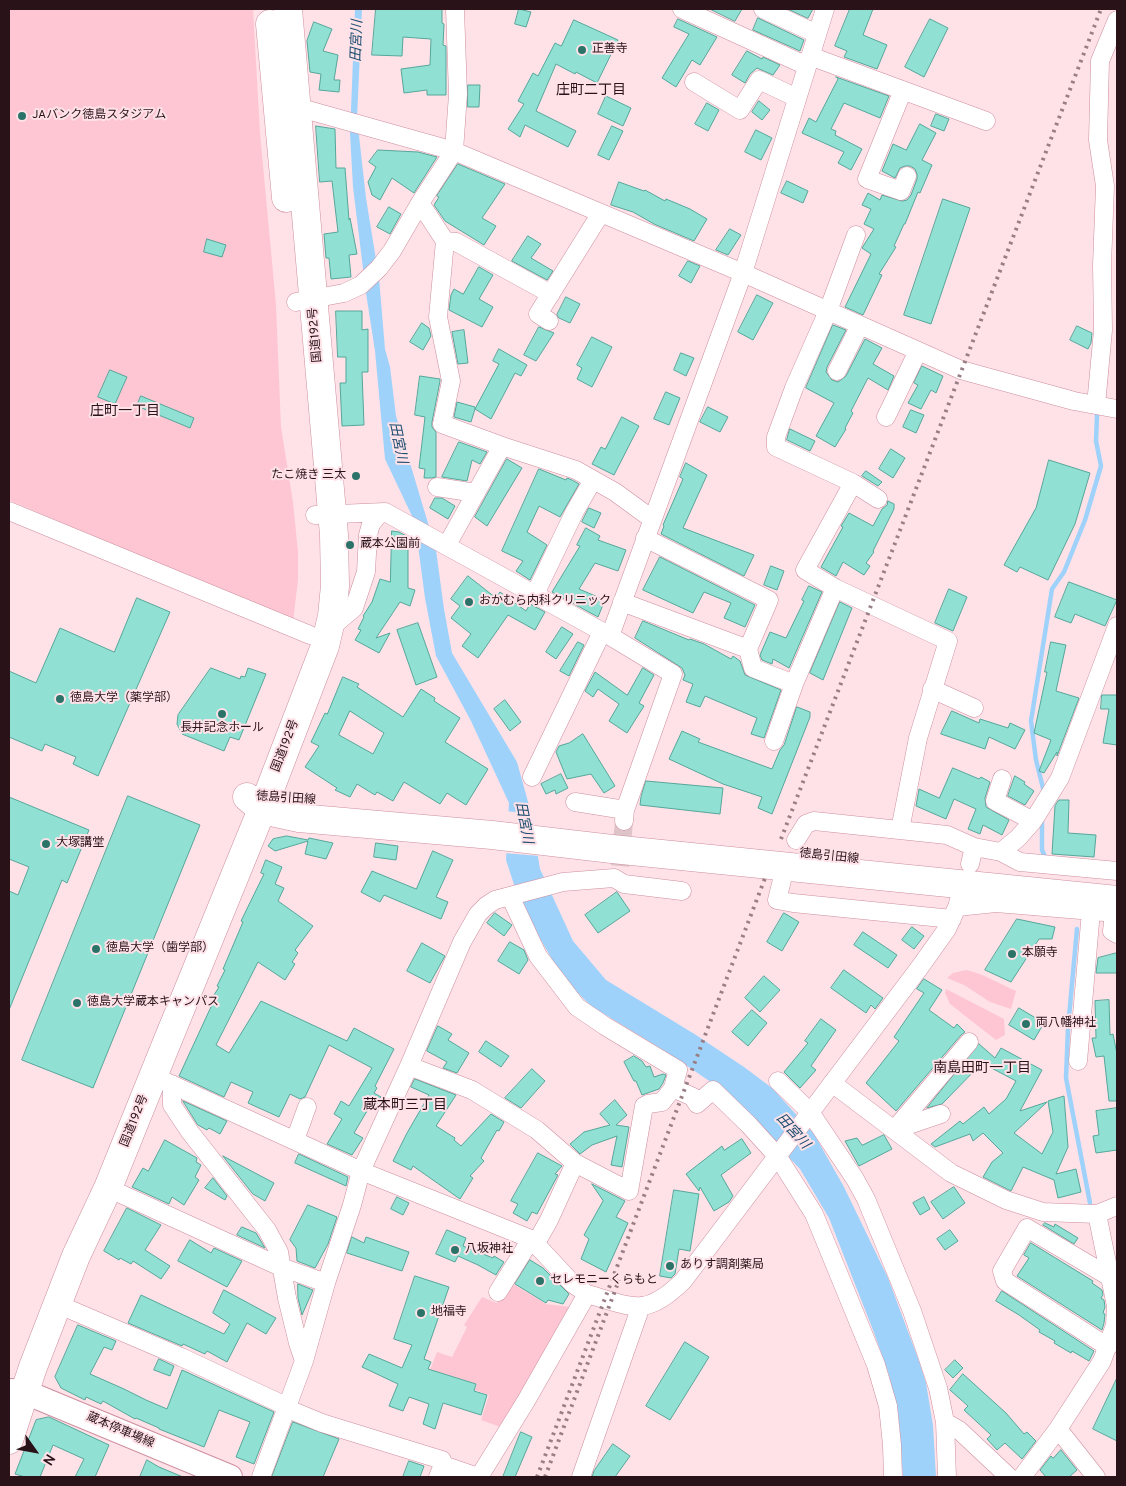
<!DOCTYPE html>
<html>
<head>
<meta charset="utf-8">
<style>
  body { margin:0 }
  #map { position:relative; width:1126px; height:1486px; overflow:hidden; background:#fee2e8; font-family:Overpass,sans-serif }
  canvas { display:block }
  .frame { position:absolute; inset:0; border:10px solid #2a1219; pointer-events:none }
  .north { position:absolute; left:10px; top:1426px; width:50px; height:50px; -webkit-text-stroke:4px #fee2e8; paint-order:stroke; rotate:122deg; font-size:14px; font-weight:700; line-height:20px; text-align:center; color:#2a1219 }
  .north::after { content:''; display:block; margin:auto; width:18px; height:22px; background:#2a1219; clip-path:polygon(50% 0,100% 100%,50% 72%,0 100%) }
</style>
</head>
<body>
<div id="map">
<canvas width="1126" height="1486"></canvas>
<div class="frame"></div>
<div class="north">N</div>
</div>
<script>
const ctx = document.querySelector('canvas').getContext('2d');
ctx.lineJoin = 'round';
function paint(path, color) { ctx.fillStyle = color; ctx.fill(path, 'evenodd'); }
function trace(path, color, width, dash) { ctx.strokeStyle = color; ctx.lineWidth = width; ctx.lineCap = dash ? 'butt' : 'round'; ctx.setLineDash(dash || []); ctx.stroke(path); }
function drawText(font, color, halo, rows, align = 'center') {
  ctx.font = font + ' Overpass,"Noto Sans JP",sans-serif'; ctx.lineWidth = 4; ctx.setLineDash([]); ctx.textBaseline = 'middle'; ctx.strokeStyle = halo; ctx.fillStyle = color; for (const [text, x, y, turn = 0] of rows) {
    ctx.save(); ctx.translate(x, y); ctx.rotate((+turn || 0) * Math.PI / 180); ctx.textAlign = isNaN(turn) ? turn : align; if (halo) ctx.strokeText(text, 0, 0); ctx.fillText(text, 0, 0); ctx.restore();
  }
}
paint(new Path2D(`
  M9,9H253L260,133L276,305L281,427L293,502L298,552V580L293,622L9,500Z
  M966,970C985,974 999,984 1016,991L1011,1009L990,1002L964,985L947,978L953,973Z
  M946,989L1004,1019L1005,1035L996,1040L950,1004L945,993Z
  M510,1282L546,1304L571,1307L503,1428L481,1420L489,1395L475,1390L477,1384L430,1370L437,1352L452,1357L467,1327L464,1325L482,1297L497,1303Z`), '#fec6d3');
paint(new Path2D(`
  M355,9H362L357,118L366,198L379,278L385,349L390,367L396,416L436,550L444,609L452,653L517,762L530,809L540,869L573,941L606,980L696,1035L744,1067L772,1088L814,1134L844,1187L888,1278L919,1361L926,1383L933,1425L936,1477H903L898,1412L889,1375L873,1330L829,1218L800,1169L730,1095L668,1053L591,1006L563,978L521,906L506,860L509,803L471,721L436,656L425,598L417,538L412,516L385,459L375,351L366,293L353,187L350,134Z`), '#9ed2fb');
paint(new Path2D(`
  M506,811L533,814L540,856L504,853Z`), '#fee2e8');
trace(new Path2D(`
  M1044,792L1036,760L1031,721L1052,589L1064,572L1085,520L1101,466L1096,441L1097,415
  M1042,817V850L1046,859
  M1077,929L1068,1028L1066,1078L1090,1203`), '#9ed2fb', 4.5);
const building = new Path2D(`
  M376,9H442V23L444,24L443,45L446,46V95H427V90L404,93L401,69L430,65L431,39L403,37L402,56L372,55Z
  M519,9L531,12L526,27L515,24Z
  M710,9H742L735,21Z
  M788,9H813L808,18Z
  M850,9H873L863,35L887,45L877,69L844,57L847,51L835,46Z
  M758,18L804,40L800,51L753,30Z
  M678,19L717,37L700,65L692,60L676,87L662,78L689,34L674,27Z
  M930,19L948,28L924,77L905,67Z
  M574,20L618,40L597,83L576,72L575,74L556,64L536,111L576,131L568,147L525,125L520,137L508,129L524,104L518,101L533,73L538,76L555,43L561,46Z
  M314,22L332,29L323,51L338,55L334,80H340L339,92L319,90L321,74L310,72L307,41Z
  M747,51L762,59L763,57L780,65L773,75L757,68L750,74L745,83L732,75Z
  M836,77L889,96L880,118L844,103L831,129L836,131L835,135L862,149L851,170L838,163L844,152L802,133L809,118L816,122L838,79Z
  M468,85H480L479,107H468Z
  M606,96L631,108L623,126L598,114Z
  M759,101L770,110L762,120L752,112Z
  M707,103L719,110L708,131L695,124Z
  M936,114L949,119L944,131L931,126Z
  M920,124L936,133L922,160L932,165L920,193L918,192L905,224H904L894,246L896,247L879,274L882,275L863,315L845,307L871,254L862,248L874,229L864,224L871,209L862,205L868,193L880,200L882,195L902,201L907,200L911,195L917,179V174L915,169L910,166H905L900,168L895,178L882,171L893,144L906,150Z
  M316,126L335,129L336,168H345L349,220L350,218L357,254L349,255L351,277L331,279L329,258H326L324,234L338,232L332,181L320,182Z
  M612,126L623,131L609,160L598,155Z
  M756,130L772,138L761,160L745,152Z
  M378,150L418,152L437,157L414,193L392,178L380,200L372,195L368,182L376,167L369,162Z
  M458,164L505,184L482,218L496,226L484,245L445,221L434,205L439,197L437,196Z
  M787,181L808,191L803,203L781,193Z
  M619,182L644,191L645,190L665,201L666,199L690,209L707,219L694,241L654,224L633,212L611,205Z
  M943,199L970,208L931,324L904,315Z
  M389,207L401,214L390,234L377,227Z
  M730,229L741,235L728,255L716,250Z
  M528,236L541,244L531,258L553,271L547,280L512,261Z
  M207,239L226,245L222,257L204,252Z
  M688,261L700,266L691,283L679,276Z
  M479,267L493,275L479,299L493,307L482,327L449,310L451,295L454,289L463,294Z
  M757,295L773,303L753,340L738,332Z
  M566,297L580,304L570,323L559,318L557,315Z
  M336,311H362V330L368,329V372H362L364,425L342,426L340,383H346V357H338Z
  M422,323L429,328L431,336L423,350L410,342Z
  M833,325L846,330L827,367L826,372L832,380L838,382L846,376L865,339L882,348L873,364L894,376L888,390L868,378L851,411L853,413L845,428L846,429L835,447L816,436L834,403L806,388Z
  M1077,326L1092,333L1091,343L1088,349L1070,340Z
  M539,327L554,333L536,361L524,355Z
  M464,330L468,363L458,364L452,332Z
  M592,337L612,347L592,387L577,379L582,368L577,365Z
  M499,349L527,365L521,376L515,373L491,419L475,409L471,422L454,417L457,402L475,407V409L499,364L493,361Z
  M681,353L694,358L686,376L674,370Z
  M922,366L943,376L936,393L931,390L921,409L908,403L918,385L914,383Z
  M110,370L127,377L115,404L98,397Z
  M420,376L440,379V381L432,422V427L436,432V477L431,478H424L425,469L419,468L425,417L415,415Z
  M666,392L680,398L669,425L654,419Z
  M141,396L194,418L190,428L137,406Z
  M708,407L728,417L720,432L700,422Z
  M911,410L924,415L916,433L903,427Z
  M622,417L639,426L614,475L592,464L601,447L605,449Z
  M790,429L815,441L810,451L787,440Z
  M459,442L487,452L480,464L472,460L467,481L442,477Z
  M891,449L905,458L893,478L879,469Z
  M507,459L522,468L487,526L475,517Z
  M1049,460L1090,473L1075,524L1048,580L1020,567L1017,572L1004,565L1036,508Z
  M686,463L707,475L683,528L754,555L744,576L661,534L664,526L663,525L683,479L680,477Z
  M539,469L566,480L567,478L572,480L579,484L560,517L539,506L527,532L547,545L530,580L516,571L523,561L502,551Z
  M866,471L882,482L878,486L862,476Z
  M435,498H442L455,506L448,519L430,508Z
  M888,501L894,504V509L873,551L874,552L866,563L870,566L864,575L843,562L836,576L821,567L843,527L841,526L849,513L873,526L882,509L887,505Z
  M589,508L601,513L594,528L582,522Z
  M586,528L600,536L598,540L626,550L618,571L595,563L579,589L605,600L598,617L552,592L580,546L577,545Z
  M392,531L399,532L408,537V588L415,590L410,606L400,602L376,638L390,633L379,653L355,640L361,630L358,629L364,617L363,616L372,602L380,579L390,582Z
  M660,557L755,605L745,627L724,618L731,603L704,592L693,613L643,590Z
  M771,566L784,571L777,590L764,585Z
  M468,576L496,598L500,592L526,611L530,604L545,612L535,630L508,615L478,658L462,646L471,634L451,618L460,606L451,599Z
  M1069,582L1117,600L1105,626L1075,614L1071,623L1055,617Z
  M809,586L822,592L789,668L773,659L772,664L762,660L760,655L770,632L786,638L804,601L802,600Z
  M949,589L967,597L953,631L935,623Z
  M137,598L170,612L98,776L73,764L76,757L45,744L42,751L9,737V671L36,683L60,628L114,652Z
  M840,602L852,608L823,680L810,673Z
  M643,621L689,640L690,639L704,644L731,659L733,656L740,661L745,675L781,690L764,738L751,734L757,718L705,696L700,707L686,702L693,684L683,680L685,675L682,668L635,638Z
  M418,623L437,677L416,685L397,630Z
  M562,627L573,634L556,659L546,652Z
  M578,642L584,645L569,676L560,671Z
  M1051,642L1066,645L1056,691L1079,698L1057,756V752L1044,773L1039,771L1051,740L1034,733L1047,672H1045Z
  M211,668L240,679L241,676L245,677L248,668L266,674L239,740L230,737L224,751L182,734L177,724L178,715Z
  M643,668L654,675L639,703L644,706L627,733L609,721L619,704L598,689L593,697L585,691L595,672L627,695Z
  M343,677L359,684L357,687L403,717L421,689L435,698L434,701L460,718L445,742L488,769L466,805L447,793L440,804L404,782L393,801L377,792L375,795L357,784L350,797L335,790L337,788L305,767L319,746L311,742L325,713L327,714ZM350,711L384,733L373,754L339,735Z
  M1102,695H1117V745L1103,743L1109,709H1101Z
  M505,700L521,722L510,731L494,709Z
  M797,707L810,712V717L772,814L758,808L762,797L723,784L669,759L682,731L700,739L698,742L772,769L780,750L784,745Z
  M952,711L979,723L980,719L1008,728L1010,723L1025,730L1015,749L989,737L985,749L941,734Z
  M583,734L615,786L604,793L591,774L567,779L556,752L559,746L569,743Z
  M953,768L979,779L981,777L990,782L985,798L986,807L1009,820L1002,835L983,825L980,834L968,829L976,809L954,799L946,819L916,806L919,789L939,798Z
  M561,774L568,788L556,794L555,790L546,794L541,784Z
  M1015,776L1025,782L1024,784L1034,791L1025,805L1008,796Z
  M646,781L723,788L720,814L640,805L641,797Z
  M128,796L200,825L93,1088L22,1060Z
  M9,797L89,830L67,883L62,880L9,1010V891L18,895L29,867L9,859Z
  M1059,800H1069L1068,833L1096,835L1094,857L1052,854L1055,806Z
  M287,836L308,840L309,838L333,843L326,859L305,854L308,841L275,851L268,846L273,839Z
  M376,843L398,846L396,860L374,857Z
  M433,851L453,860L436,897L448,902L441,919L384,895L380,902L361,892L372,871L416,889Z
  M266,860L282,867L275,884L284,888L278,901L313,926L295,950L298,953L292,962L295,964L285,980L258,962L216,1045L229,1053L261,1001L347,1041L354,1028L394,1049L375,1086L377,1088L374,1093L381,1097L374,1109L370,1106L354,1133L363,1138L352,1155L327,1144L342,1119L334,1114L341,1101L349,1106L372,1068L329,1045L305,1097L300,1099L290,1094L279,1117L248,1103L253,1092L231,1082L224,1097L179,1076L216,996L214,995L219,987L217,986L225,970L223,969L243,922L241,921L264,874L261,873Z
  M617,892L630,911L598,933L585,915Z
  M495,913L512,925L504,936L487,923Z
  M784,913L799,922L782,951L767,942Z
  M1017,919L1055,927L1052,939H1039L1011,982L985,970Z
  M912,927L924,936L914,949L902,940Z
  M863,932L897,955L888,968L854,945Z
  M510,942L524,950L528,960L519,974L498,961Z
  M422,943L445,956L430,983L407,971Z
  M1117,953V973H1096L1098,958Z
  M844,970L883,998L875,1009L871,1005L866,1013L831,988Z
  M764,976L780,990L760,1012L745,998Z
  M924,979L942,990L929,1010L954,1028L957,1024L965,1032L961,1035L896,1111L866,1083L899,1041L894,1037L924,993L917,989Z
  M1109,1000L1110,1035L1113,1034L1117,1054V1101H1109L1104,1056L1096,1057L1092,1038H1096L1095,1001Z
  M1019,1008L1044,1023L1034,1040L1009,1025Z
  M752,1010L767,1023L748,1046L732,1032Z
  M821,1019L836,1030L811,1066L816,1070L800,1088L784,1072L808,1043L805,1041Z
  M438,1026L452,1034L448,1040L469,1053L457,1073L443,1068L447,1062L427,1051Z
  M486,1041L509,1056L501,1067L479,1052Z
  M979,1044L995,1058L1001,1048L1042,1070L1020,1111L1047,1102L1014,1133L1042,1154L1053,1132L1048,1101L1064,1096L1068,1147L1056,1174L1076,1169L1081,1192L1058,1198L1054,1180L1023,1167L1011,1191L983,1177L992,1162L1003,1153L983,1133L973,1141L970,1134L935,1147L931,1144L960,1121L963,1124L984,1107L989,1114L1006,1099L1016,1081L982,1063L942,1104L927,1108Z
  M634,1056L642,1061L646,1067L650,1066L654,1077L663,1074L666,1075L663,1083L659,1089L642,1095L636,1081H634L624,1062Z
  M532,1069L545,1081L521,1108L505,1098Z
  M415,1079L456,1095L436,1126L455,1138L454,1140L461,1146L491,1114L504,1122L499,1131L497,1130L481,1158L484,1161L470,1176L473,1178L460,1199L413,1166L411,1170L393,1161L407,1133L429,1095L411,1087Z
  M615,1100L627,1115L616,1125L629,1127L622,1167L611,1165L617,1136L592,1145L580,1154L570,1144L584,1132L610,1125L600,1114Z
  M183,1101L227,1121L220,1134L209,1128L207,1130L198,1125Z
  M1117,1108V1150L1096,1153L1093,1136L1099,1135L1096,1111Z
  M884,1135L892,1149L859,1166L845,1141L857,1138L862,1145Z
  M742,1139L751,1153L721,1175L733,1196L729,1202L714,1211L700,1187L699,1191L686,1174L722,1146L724,1150Z
  M165,1140L197,1158L196,1162L201,1165L195,1177L199,1180L184,1205L172,1197L169,1204L132,1187L143,1168L148,1171Z
  M538,1153L562,1166L555,1174L558,1175L537,1214L532,1212L527,1221L513,1213L518,1204L511,1201Z
  M299,1154L348,1177L346,1186L295,1163Z
  M223,1156L274,1183L265,1201L253,1194Z
  M213,1178L227,1196L225,1200L205,1188Z
  M592,1184L625,1201L616,1217L628,1223L606,1272L581,1259L589,1239L584,1235L603,1201Z
  M954,1187L965,1203L943,1219L931,1202Z
  M674,1190L699,1194L690,1251L679,1249L675,1274L671,1278L660,1276Z
  M397,1197L409,1203L403,1215L391,1209Z
  M924,1197L930,1209L920,1215L913,1203Z
  M308,1205L337,1217L328,1244L315,1268L297,1261L296,1248L290,1240Z
  M127,1208L161,1225L145,1250L170,1266L161,1279L133,1261L131,1264L120,1258L119,1260L104,1251Z
  M1045,1223L1054,1227L1055,1224L1078,1238L1074,1244L1043,1225Z
  M242,1227L256,1233L265,1248L237,1235Z
  M447,1230L466,1238L463,1246L493,1258L494,1256L504,1262L497,1273L496,1275L478,1265L458,1256L455,1262L436,1254Z
  M950,1230L958,1241L945,1250L937,1239Z
  M352,1237L364,1243L366,1237L409,1252L402,1271L347,1253Z
  M190,1240L211,1253L214,1248L242,1261L227,1287L178,1261Z
  M1031,1243L1093,1281L1092,1283L1102,1290L1103,1295L1101,1298L1104,1300L1105,1307L1103,1313L1105,1314L1104,1323L1102,1330L1017,1276L1029,1258L1024,1255Z
  M530,1260L543,1268L569,1294L563,1304L548,1300L546,1303L515,1284Z
  M415,1276L449,1287L424,1359L431,1362L428,1369L476,1384L474,1391L487,1395L481,1415L443,1403L435,1429L423,1424L429,1404L409,1397L403,1411L389,1406L398,1384L362,1367L369,1354L402,1368L412,1345L394,1339Z
  M298,1284L313,1290L302,1315L298,1298Z
  M224,1290L276,1318L266,1334L247,1323L227,1362L207,1351L205,1354L183,1344L182,1346L128,1323L141,1295L224,1334L230,1324L213,1313Z
  M1002,1291L1094,1351L1089,1361L1072,1351L1071,1353L1054,1343L1055,1341L1039,1332L1040,1330L1019,1315L996,1301Z
  M78,1325L116,1341L112,1350L104,1347L90,1374L124,1389L146,1400L167,1409L182,1370L274,1412L254,1464L236,1457L250,1422L219,1410L204,1447L159,1429V1428L136,1418L135,1419L103,1401L101,1404L86,1397L85,1400L61,1388L55,1377Z
  M685,1342L709,1357L670,1420L646,1406Z
  M159,1359L174,1366L170,1376L154,1370Z
  M955,1360L963,1368L953,1378L945,1370Z
  M963,1374L1006,1413L1024,1434L1027,1432L1036,1441L1022,1459L1005,1443L997,1450L987,1439L991,1435L964,1410L968,1406L950,1390Z
  M1117,1378V1441L1093,1429Z
  M49,1417L109,1445L95,1477H75L84,1459L53,1445L40,1477H25L15,1474L36,1420Z
  M293,1422L339,1439L323,1477H272Z
  M521,1432L532,1437L515,1477H503Z
  M613,1444L630,1456L615,1477H592L594,1471Z
  M1061,1450L1077,1470L1069,1477H1046L1040,1470L1051,1456L1053,1458Z
  M147,1460L159,1467L183,1477H140Z
  M409,1461L424,1466L420,1477H403Z`);
paint(building, '#90e0d3');
trace(building, '#56a69a', 1);
trace(new Path2D(`
  M620,866L624,821`), '#dec3c9', 18, [18, 9]);
const street = new Path2D(`
  M682,9L807,66
  M763,9L817,34
  M810,56L986,121
  M694,82L740,110L759,80L797,98
  M903,90L867,179L901,191L907,176
  M297,107L454,151L743,273L961,370L1074,401L1117,409
  M420,203L445,241L438,317L451,381L442,424L502,446
  M445,241L456,242L551,294
  M296,302L344,293L361,285L379,268L392,251L420,203L454,151L458,94L455,9
  M549,321L538,314L601,213
  M837,371L860,325
  M1096,405L1103,330L1102,265L1105,186L1098,140L1100,61L1117,20
  M886,417L918,351
  M853,483L776,447V437L794,388L828,311L856,235
  M437,487L476,493
  M9,511L310,635
  M315,515L385,512L610,636L673,674L625,810L624,821
  M645,538L769,600L748,649
  M447,545L502,446L576,470L615,492L652,519
  M835,588L948,641L918,738L900,830
  M535,594L575,511L593,480
  M622,602L748,649L753,668L794,684L774,741
  M329,629L354,608L366,572L368,535L371,524L380,513
  M610,636L743,273L825,9
  M794,684L835,588L805,570L853,483L878,499
  M932,689L974,708
  M532,777L602,632
  M1002,779L995,801L1033,821
  M575,802L625,810
  M796,840L806,824L814,821L947,835L974,847L1001,852L1020,862L1117,871
  M1001,852L1018,838L1033,821L1060,778L1117,626
  M970,864L974,847
  M782,880L777,900L793,903L952,919
  M510,896L538,956L577,1007L605,1026L678,1070L673,1088
  M957,907L996,903L1117,913
  M1114,913L1112,931L1117,934
  M1078,1061L1091,911
  M409,1066L472,1090L537,1130L575,1163L629,1191L644,1106L648,1104L662,1102L673,1088L693,1097L697,1104L713,1090L749,1125L778,1157L814,1214L876,1365L888,1406L892,1445L893,1477
  M153,1076L361,1171L531,1239L573,1284L587,1294L526,1401L479,1477
  M778,1081L810,1112L855,1179L866,1199L912,1311L938,1388L945,1422L947,1477
  M832,1083L951,1173L1006,1200L1043,1212L1097,1214L1117,1206
  M172,1084V1105L190,1132L267,1230L279,1252L287,1298L298,1343L304,1361
  M894,1130L969,1042
  M894,1130L941,1114
  M295,1140L307,1107
  M108,1188L281,1267L326,1283
  M536,1243L549,1220L575,1163
  M498,1292L531,1239
  M587,1294C633,1307 645,1318 683,1281L920,967L947,929L957,907L961,893
  M57,1304L181,1357L288,1407
  M1108,1347L1005,1281L1002,1271L1027,1228L1110,1277
  M288,1409L322,1423L442,1460L443,1465
  M945,1422L959,1430L1009,1477
  M1058,1429L1102,1361L1115,1325L1116,1306L1097,1214
  M261,1477L304,1361L326,1283L352,1205L361,1171L409,1066L462,942L478,914L486,906L495,900L563,882L614,878L624,884L682,891
  M438,1477L443,1465L478,1477
  M581,1477L641,1306
  M1022,1477L1058,1429L1096,1477`);
const secondary = new Path2D(`
  M9,1391L25,1392L230,1477`);
const primary = new Path2D(`
  M247,797L262,810L299,818L492,835L612,849L1117,900`);
const highway = new Path2D(`
  M270,24L286,198
  M9,1440L33,1367L76,1256L108,1188L165,1047L267,797L325,646L332,616L335,586L334,535L288,9`);
trace(street, '#ce8e9e', 19);
trace(secondary, '#ce8e9e', 26);
trace(primary, '#ce8e9e', 29);
trace(highway, '#ce8e9e', 29);
trace(street, '#fff', 18);
trace(secondary, '#fff', 24);
trace(primary, '#fff', 28);
trace(highway, '#fff', 28);
trace(new Path2D(`
  M781,839L1101,9
  M537,1477L765,878
  M545,1477L619,1280`), '#997f85', 4, [2.5, 5]);
for (const [x, y, r, color] of [
  [582,50,5,"#2b7268"],
  [22,116,5,"#2b7268"],
  [356,476,5,"#2b7268"],
  [350,545,5,"#2b7268"],
  [469,602,5,"#2b7268"],
  [60,699,5,"#2b7268"],
  [222,714,5,"#2b7268"],
  [46,844,5,"#2b7268"],
  [96,949,5,"#2b7268"],
  [1012,954,5,"#2b7268"],
  [77,1003,5,"#2b7268"],
  [1026,1024,5,"#2b7268"],
  [455,1250,5,"#2b7268"],
  [670,1266,5,"#2b7268"],
  [540,1281,5,"#2b7268"],
  [421,1313,5,"#2b7268"]
]) { const dot = new Path2D(); dot.arc(x, y, r, 0, 2 * Math.PI); ctx.fillStyle = color; ctx.fill(dot); trace(dot, '#fee2e8', 2); }
drawText('12px', '#2a1219', '#fee2e8', [
  ["正善寺",592,50],
  ["JAバンク徳島スタジアム",32,116],
  ["たこ焼き 三太",346,476,"right"],
  ["蔵本公園前",360,545],
  ["おかむら内科クリニック",479,602],
  ["徳島大学（薬学部）",70,699],
  ["長井記念ホール",222,729,"center"],
  ["大塚講堂",56,844],
  ["徳島大学（歯学部）",106,949],
  ["本願寺",1022,954],
  ["徳島大学蔵本キャンパス",87,1003],
  ["両八幡神社",1036,1024],
  ["八坂神社",465,1250],
  ["ありす調剤薬局",680,1266],
  ["セレモニーくらもと",550,1281],
  ["地福寺",431,1313]
], 'left');
drawText('12px', '#2a1219', '#fee2e8', [
  ["国道192号",316,335,-95],
  ["国道192号",286,746,-69],
  ["徳島引田線",286,799,4],
  ["徳島引田線",829,857,6],
  ["国道192号",135,1121,-68],
  ["蔵本停車場線",120,1431,23]
]);
drawText('italic 14px', '#1c4d70', '#fee2e8', [
  ["田宮川",358,41,-88],
  ["田宮川",397,443,78],
  ["田宮川",523,823,79],
  ["田宮川",792,1132,48]
]);
drawText('14px', '#2a1219', '#fee2e8', [
  ["庄町二丁目",591,91],
  ["庄町一丁目",125,412],
  ["南島田町一丁目",982,1069],
  ["蔵本町三丁目",405,1106]
]);
</script>
</body>
</html>
